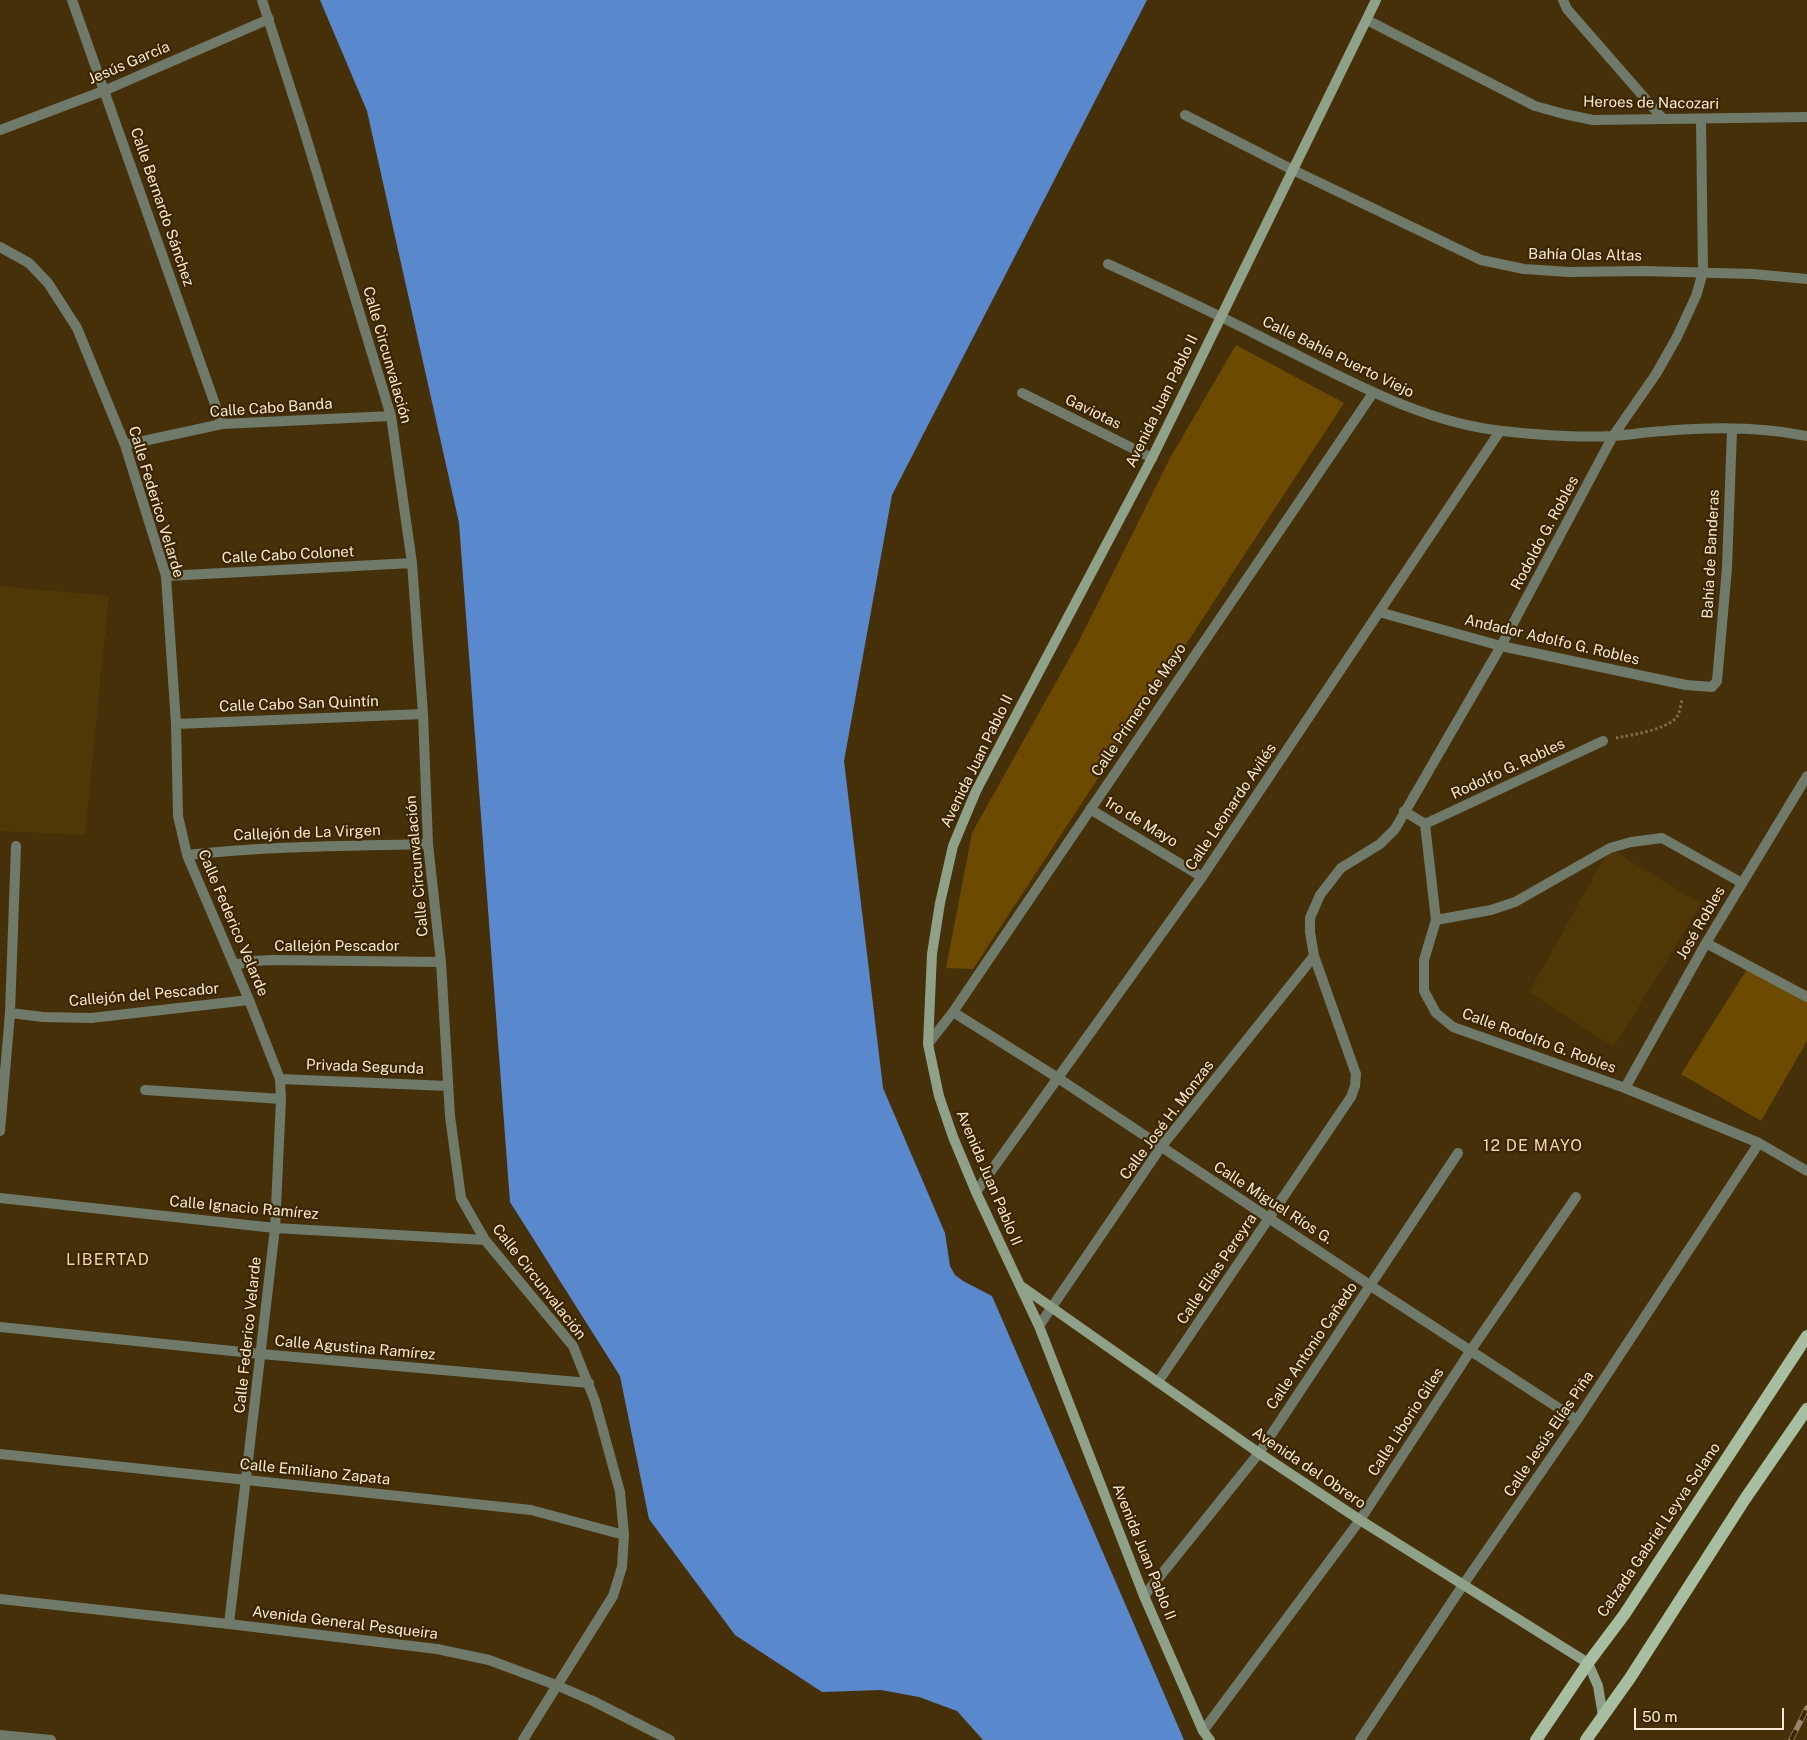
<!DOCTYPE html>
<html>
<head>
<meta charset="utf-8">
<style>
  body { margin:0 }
  #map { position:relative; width:1807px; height:1740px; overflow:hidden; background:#45300a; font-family:"Public Sans",sans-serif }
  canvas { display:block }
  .scale { position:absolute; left:1634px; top:1708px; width:150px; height:22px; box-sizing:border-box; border:2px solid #f5e8d4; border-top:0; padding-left:6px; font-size:15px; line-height:18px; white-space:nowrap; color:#f5e8d4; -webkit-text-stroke:4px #3b2600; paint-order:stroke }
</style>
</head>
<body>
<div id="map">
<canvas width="1807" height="1740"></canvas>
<div class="scale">50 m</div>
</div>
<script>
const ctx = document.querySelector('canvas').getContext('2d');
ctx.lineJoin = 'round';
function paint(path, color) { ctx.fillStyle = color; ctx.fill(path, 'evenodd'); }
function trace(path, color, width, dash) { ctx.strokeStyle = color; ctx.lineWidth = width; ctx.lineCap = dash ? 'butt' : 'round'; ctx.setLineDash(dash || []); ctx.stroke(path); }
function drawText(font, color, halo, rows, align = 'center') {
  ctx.font = font + ' "Public Sans",sans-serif'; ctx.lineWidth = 4.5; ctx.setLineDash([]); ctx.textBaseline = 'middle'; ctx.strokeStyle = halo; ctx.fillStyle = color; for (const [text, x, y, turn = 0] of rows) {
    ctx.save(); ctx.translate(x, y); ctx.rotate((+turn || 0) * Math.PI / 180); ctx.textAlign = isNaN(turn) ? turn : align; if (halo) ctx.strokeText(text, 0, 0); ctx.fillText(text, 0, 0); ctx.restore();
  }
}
paint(new Path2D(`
  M0,586L109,596L85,835L0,831Z
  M1610,848L1701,904L1614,1047L1529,992Z`), '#503706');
paint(new Path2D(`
  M1236,345L1344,403L973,969L946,968L972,833L1079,641L1170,458Z
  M1749,966L1807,997V1041L1761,1121L1681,1074Z`), '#6c4a00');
paint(new Path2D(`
  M320,0H1147L892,495L844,761L883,1088L945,1233L950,1266L955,1275L963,1281L992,1296L1184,1740H983L957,1711L919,1697L881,1690L822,1692L735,1635L649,1519L620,1376L510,1202L459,523L367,111Z`), '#5988cd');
trace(new Path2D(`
  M1616,738C1631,735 1671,729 1678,715C1680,710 1681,704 1682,699`), '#7e6c4c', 3, [2.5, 2.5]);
trace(new Path2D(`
  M72,0L222,424
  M262,0L303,127L391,416L412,563L423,714L428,844L441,962L450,1116L461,1198L485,1240L573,1346L595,1401L620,1492L624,1535L622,1567L613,1596L523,1740
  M1563,0L1567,9L1663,119
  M1367,20L1535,106L1564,114L1593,120L1807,117
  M1185,115L1293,170L1481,260L1524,269L1569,272L1644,271L1753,274L1807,279
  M0,130L106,90L269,19
  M0,247L29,263L48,283L77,328L125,445L166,576L176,724L178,816L187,855L249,1000L280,1079L281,1099L275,1228L229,1624
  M1108,264C1163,289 1217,314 1271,342C1345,378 1419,422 1502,431C1539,435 1575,438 1611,436C1629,435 1646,432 1664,431C1710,427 1762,427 1807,436
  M1022,393L1152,458
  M125,445L222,424L391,416
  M166,576L412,563
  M1379,612L1501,646L1686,685L1712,687L1717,681L1727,568L1732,430
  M176,724L423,714
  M1090,809L1202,877
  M1404,811L1425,824L1436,920L1424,960V991L1436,1013L1453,1027L1625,1088L1759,1143L1807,1171
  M1425,824L1603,741
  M187,855C267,846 348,846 428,844
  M1436,920L1491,910L1515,902L1610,848L1631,842L1662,838L1742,883
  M1706,943L1807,997
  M234,965L253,961L273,960L441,962
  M953,1012L1058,1078L1371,1286L1577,1420
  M10,1013L43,1017L91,1018L249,1000
  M928,1044L953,1012L1373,393
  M280,1079L448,1086
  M1625,1088L1706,943L1807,776
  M145,1090L281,1099
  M0,1131L10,1013L16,846
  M976,1192L1202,877L1500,431
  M0,1198L275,1228L485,1240
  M1039,1326L1161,1147L1314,956
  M0,1327L261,1354L589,1383
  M1158,1382L1351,1097L1355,1086L1356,1074L1314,956L1310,932V918L1320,895L1341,868L1380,844L1395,829L1501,646L1613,436L1656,374L1677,337L1696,296L1703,272L1701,119
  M0,1454L531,1510L624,1535
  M1144,1596L1259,1453L1458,1153
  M1203,1731L1360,1520L1471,1350L1576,1197
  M0,1735L51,1740
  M1360,1740L1463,1585L1577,1420L1759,1143`), '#6f7a6b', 10);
trace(new Path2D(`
  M0,1599L229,1624L437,1649L489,1660L556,1685L593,1701L670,1740`), '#6f7a6b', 10);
trace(new Path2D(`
  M1021,1286L1259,1453L1360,1520L1588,1663L1598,1686L1603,1716
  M1210,1740L1203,1731L1144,1596L1039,1326L976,1192L953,1137L939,1096L928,1044L932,954L940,903L953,846L976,791L1152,458L1376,0`), '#8fa189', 10);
trace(new Path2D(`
  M1536,1740L1588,1663L1624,1615L1807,1336
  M1586,1740L1630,1678L1745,1499L1807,1409`), '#a7bfa0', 12);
const rail = new Path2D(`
  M1791,1740L1807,1708`);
trace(rail, '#958466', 5.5);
trace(rail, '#3b2600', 4, [11]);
drawText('15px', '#f5e8d4', '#3b2600', [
  ["Jesús García",129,63,-23],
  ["Heroes de Nacozari",1651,103,1],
  ["Calle Bernardo Sánchez",162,207,71],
  ["Bahía Olas Altas",1585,255,1],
  ["Calle Circunvalación",387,355,74],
  ["Calle Bahía Puerto Viejo",1338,357,26],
  ["Avenida Juan Pablo II",1162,401,-64],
  ["Calle Cabo Banda",271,408,-4],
  ["Gaviotas",1093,412,26],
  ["Calle Federico Velarde",156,502,73],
  ["Rodoldo G. Robles",1545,533,-62],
  ["Bahía de Banderas",1711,554,-87],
  ["Calle Cabo Colonet",288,555,-3],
  ["Andador Adolfo G. Robles",1552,640,13],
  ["Calle Cabo San Quintín",299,704,-2],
  ["Calle Primero de Mayo",1139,710,-56],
  ["Avenida Juan Pablo II",977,761,-64],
  ["Rodolfo G. Robles",1508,769,-25],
  ["Calle Leonardo Avilés",1231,807,-56],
  ["1ro de Mayo",1141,822,31],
  ["Callejón de La Virgen",307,833,-2],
  ["Calle Circunvalación",417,866,-95],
  ["Calle Federico Velarde",233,923,67],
  ["José Robles",1701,923,-60],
  ["Callejón Pescador",337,946],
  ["Callejón del Pescador",144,995,-5],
  ["Calle Rodolfo G. Robles",1539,1041,20],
  ["Privada Segunda",365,1067,2],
  ["Calle José H. Monzas",1167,1120,-53],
  ["Avenida Juan Pablo II",989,1178,67],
  ["Calle Miguel Ríos G.",1273,1203,33],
  ["Calle Ignacio Ramírez",244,1208,5],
  ["Calle Elías Pereyra",1217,1269,-56],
  ["Calle Circunvalación",539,1282,52],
  ["Calle Federico Velarde",248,1335,-84],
  ["Calle Antonio Cañedo",1312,1346,-56],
  ["Calle Agustina Ramírez",355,1348,5],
  ["Calle Liborio Giles",1406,1422,-57],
  ["Calle Jesús Elías Piña",1549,1434,-56],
  ["Avenida del Obrero",1309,1468,34],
  ["Calle Emiliano Zapata",315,1472,6],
  ["Calzada Gabriel Leyva Solano",1659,1530,-56],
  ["Avenida Juan Pablo II",1144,1552,68],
  ["Avenida General Pesqueira",345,1623,7]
]);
ctx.letterSpacing = '1px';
drawText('16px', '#efd5ad', '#3b2600', [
  ["12 DE MAYO",1533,1146],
  ["LIBERTAD",108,1260]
]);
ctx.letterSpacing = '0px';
</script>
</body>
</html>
